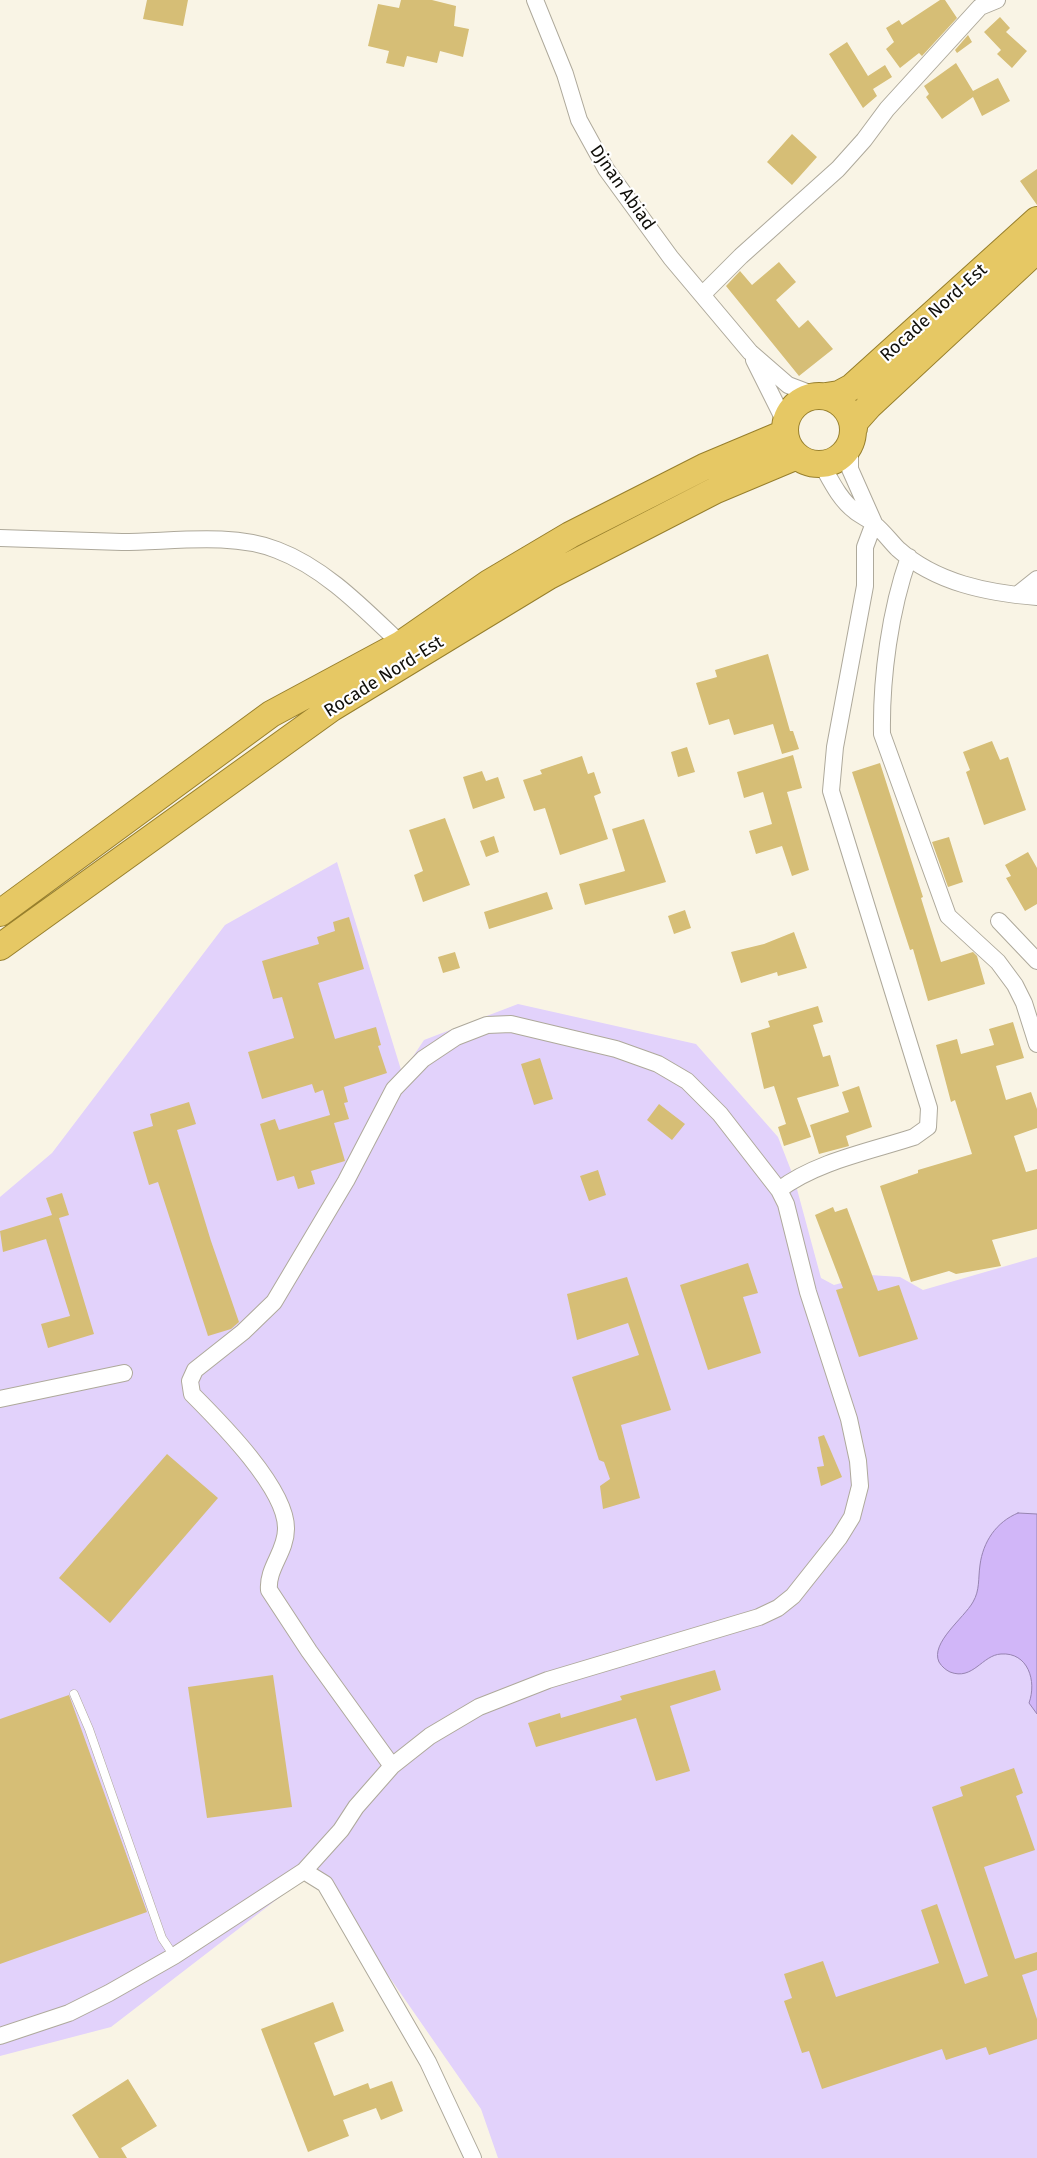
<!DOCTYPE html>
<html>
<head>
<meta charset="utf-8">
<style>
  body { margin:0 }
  canvas { display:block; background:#f9f4e5 }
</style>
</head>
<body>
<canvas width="1037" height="2158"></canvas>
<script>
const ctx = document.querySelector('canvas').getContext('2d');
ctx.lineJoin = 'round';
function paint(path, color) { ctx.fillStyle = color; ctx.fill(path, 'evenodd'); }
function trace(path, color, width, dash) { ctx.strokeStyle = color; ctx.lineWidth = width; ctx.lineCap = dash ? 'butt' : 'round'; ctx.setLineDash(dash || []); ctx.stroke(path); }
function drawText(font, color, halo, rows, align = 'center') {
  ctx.font = font + ' "Fira Sans",sans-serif'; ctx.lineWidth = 4.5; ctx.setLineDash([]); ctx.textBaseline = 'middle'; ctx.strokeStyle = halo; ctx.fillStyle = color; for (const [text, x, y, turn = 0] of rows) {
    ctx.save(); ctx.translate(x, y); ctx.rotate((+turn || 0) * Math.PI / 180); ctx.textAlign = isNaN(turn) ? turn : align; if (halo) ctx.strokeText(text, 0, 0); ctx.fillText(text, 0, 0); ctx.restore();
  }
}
paint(new Path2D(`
  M337,862L402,1073L424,1040L518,1004L696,1044L778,1137L794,1178L821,1278L834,1285L870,1275L900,1277L923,1290L1037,1257V2158H498L481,2109L315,1870L111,2027L0,2056V1197L52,1153L225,925Z`), '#e2d2fb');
const water = new Path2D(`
  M1018,1513L1037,1514V1714L1029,1703C1037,1681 1028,1652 1001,1654C982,1655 973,1681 950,1672C946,1670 942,1667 939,1662C930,1643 964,1618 973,1602C980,1590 978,1579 980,1565C983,1542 996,1522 1018,1513Z`);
paint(water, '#d1b6f8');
trace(water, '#9784b1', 1);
paint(new Path2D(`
  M147,0H188L183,26L143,19Z
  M401,0H432L456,6L454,26L469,29L463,57L440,51L437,63L407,56L404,67L386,63L389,51L368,46L378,4L399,8Z
  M940,0H945L957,18L922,56L919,53L900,68L886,49L894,42L886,28L899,20L902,25Z
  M1000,17L1010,28L1006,32L1027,51L1012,68L997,54L1001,50L984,32Z
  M968,35L972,42L957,53L955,50Z
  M847,42L868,76L885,65L892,77L873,89L877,96L863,108L829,54Z
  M956,63L973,91L998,78L1010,101L982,116L973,97L942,119L926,97L929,94L924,86Z
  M792,134L817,157L792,185L767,162Z
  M1037,169V205L1020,181Z
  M779,262L796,282L776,300L799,328L808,320L833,349L799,376L726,286L740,271L752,285Z
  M768,654L790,731H793L799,749L782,754L773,724L734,735L729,719L709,725L696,683L717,677L715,670Z
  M992,741L1000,760L1008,757L1026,810L984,825L966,772L970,770L963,752Z
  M687,747L695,772L678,777L671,752Z
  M793,755L802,788L787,792L809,870L792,876L782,846L756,854L749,831L772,824L763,792L744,798L737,772Z
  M582,756L588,774L594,772L601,793L594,796L608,839L560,855L545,808L534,811L523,780L542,774L540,770Z
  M880,763L923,897L921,898L941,962L973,952L977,956L985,984L928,1001L913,949L910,950L852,772Z
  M482,771L486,781L498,777L505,798L473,809L463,777Z
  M445,818L470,885L423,902L414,875L423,871L409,830Z
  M644,819L666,882L585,905L579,884L625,871L612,829Z
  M494,836L499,852L486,857L480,841Z
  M949,837L963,882L948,887L932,842Z
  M1028,852L1037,868V904L1025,911L1006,878L1011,876L1005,865Z
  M547,892L553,909L489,929L484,912Z
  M685,910L691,928L674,934L668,916Z
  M349,917L364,969L318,983L335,1039L376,1027L381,1045L378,1046L387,1073L344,1087L348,1102L344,1103L349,1119L334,1123L345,1161L311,1171L315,1184L298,1189L294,1176L277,1181L260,1124L275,1119L279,1130L330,1115L323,1090L315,1093L312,1084L262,1099L248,1052L294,1038L282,997L273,999L262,961L319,944L317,937L335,931L333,922Z
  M794,932L807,968L778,976L777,972L741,983L731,952L764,944Z
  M455,952L460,968L443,973L438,957Z
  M818,1006L823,1022L813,1025L823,1057L830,1055L839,1086L797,1098L811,1137L784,1146L778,1127L786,1124L774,1086L764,1089L751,1033L770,1027L768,1021Z
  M1013,1022L1024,1058L996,1066L1006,1100L1031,1092L1037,1109V1128L1014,1136L1026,1172L1037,1169V1229L992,1240L1001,1266L956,1274L949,1271L911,1282L880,1186L918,1173V1170L972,1154L955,1100L951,1102L936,1045L957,1039L961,1054L994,1045L989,1029Z
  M540,1058L553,1099L534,1105L521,1064Z
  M859,1086L872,1127L846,1136L849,1146L819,1154L810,1125L849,1112L842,1092Z
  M189,1102L196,1124L177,1130L211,1241L239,1322L231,1329L208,1336L158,1182L149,1185L133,1132L153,1126L150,1114Z
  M659,1104L685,1124L672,1140L647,1120Z
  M598,1170L606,1195L589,1201L580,1176Z
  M62,1193L69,1215L59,1218L94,1334L48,1348L41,1324L70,1316L46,1239L3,1252L0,1231L52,1215L46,1198Z
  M833,1207L835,1212L847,1208L878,1291L899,1285L918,1339L859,1357L836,1290L843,1288L815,1215Z
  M748,1263L758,1293L743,1297L761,1353L708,1370L680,1285Z
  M627,1277L671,1410L621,1425L640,1498L603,1509L600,1486L610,1479L604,1462L599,1460L572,1377L639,1355L628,1323L577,1340L567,1294Z
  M824,1435L842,1477L821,1486L817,1467L824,1466L818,1437Z
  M167,1454L218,1498L110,1623L59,1578Z
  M715,1670L721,1690L670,1706L690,1771L656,1781L636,1718L536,1747L528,1723L560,1713L561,1718L622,1700L620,1696Z
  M273,1675L292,1807L207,1818L188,1687Z
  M69,1695L147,1912L0,1964V1719Z
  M1014,1768L1023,1793L1016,1796L1035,1850L984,1867L1015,1959L1037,1952V1970L1022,1975L1037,2019V2039L989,2055L986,2047L946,2060L942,2049L822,2089L809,2051L802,2053L784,2001L792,1998L784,1974L823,1961L836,1997L939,1963L921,1910L937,1904L965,1984L988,1976L932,1807L963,1796L960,1787Z
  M333,2002L344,2031L314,2043L334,2096L368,2083L370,2089L392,2081L403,2111L381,2120L376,2108L343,2120L349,2136L308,2152L261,2029Z
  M128,2079L157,2126L121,2148L127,2158H99L72,2115Z`), '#d6be76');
const service = new Path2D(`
  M74,1694L89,1729L162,1938L174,1956`);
const minor = new Path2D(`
  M535,0L565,74L579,120L606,169L671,258L750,352L788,385L817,396
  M702,295L741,256L838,169L864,140L887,109L980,7L997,0
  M754,360L786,424
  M822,465C831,481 840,500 855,511C861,516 869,519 874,524C883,531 890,541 898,549C936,583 988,593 1037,597
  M0,538C41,539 81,541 122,542C170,542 232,532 277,550C325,568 364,609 401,644
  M909,557C890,610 881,678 882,734L948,916L998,962L1015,985L1024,1003L1037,1044
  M1017,595L1037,579
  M999,921L1037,961
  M779,1190C815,1162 871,1151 914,1137L928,1127L929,1108L831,791L835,747L865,586V547L874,523L850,469V445
  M0,1399L124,1373
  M304,1871L325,1884L428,2062L473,2158
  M0,2036L69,2013L109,1993L174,1956L304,1871L341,1830L356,1807L392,1766L430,1736L479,1707L548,1680L759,1617L778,1608L793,1596L839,1538L852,1517L860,1486L858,1461L849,1419L808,1292L786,1204L779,1190L720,1114L687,1081L658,1064L616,1049L511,1024L487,1025L456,1037L423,1059L394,1089L346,1181L274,1302L243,1332L195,1370L190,1381L192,1394C220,1422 287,1489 286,1529C286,1552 267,1568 269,1590L309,1651L392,1766`);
const trunk = new Path2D(`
  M785 430a34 34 0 1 1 68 0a34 34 0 1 1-68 0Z
  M826,396L839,394L852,387L1037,220
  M854,428L853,424L869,406L1037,250
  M0,913L271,714L401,644L489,583L570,535L704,467L785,433
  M0,947L332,708L549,576L716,490L797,456`);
trace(service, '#aea99b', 9);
trace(minor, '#aea99b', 18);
trace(trunk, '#977f2c', 28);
trace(service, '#fff', 8);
trace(minor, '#fff', 16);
trace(trunk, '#e6c864', 26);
drawText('18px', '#100f0a', '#fff', [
  ["Djnan Abiad",622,188,55],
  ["Rocade Nord-Est",934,313,-42],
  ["Rocade Nord-Est",384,677,-32]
]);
</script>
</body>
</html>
